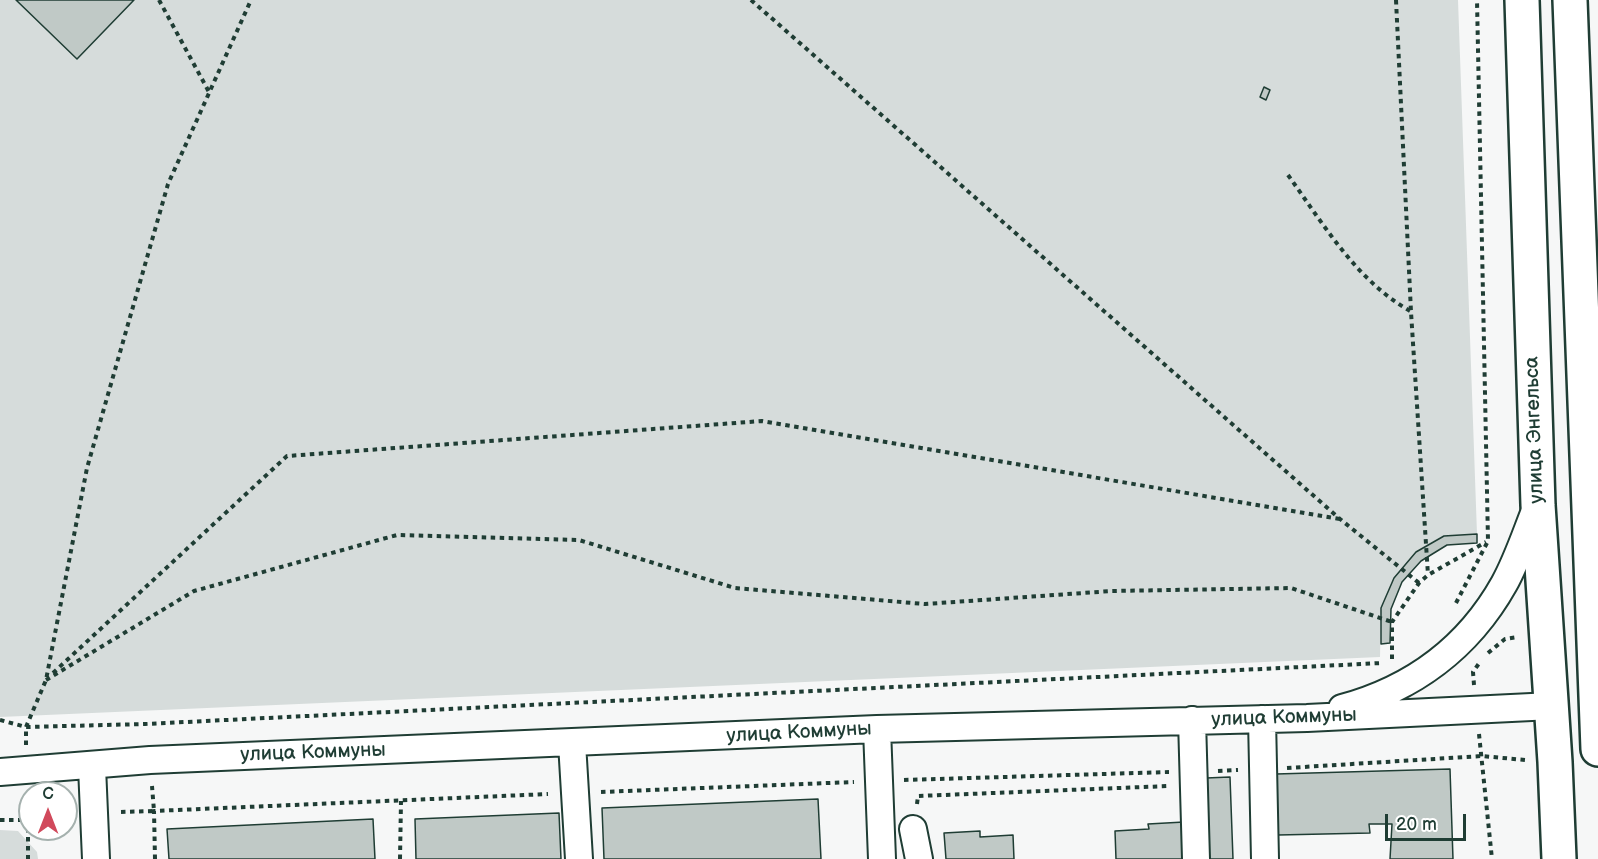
<!DOCTYPE html>
<html>
<head>
<meta charset="utf-8">
<style>
  body { margin:0 }
  #map { position:relative; width:1598px; height:859px; overflow:hidden; background:#f6f7f7; font-family:"Balsamiq Sans",sans-serif }
  canvas { display:block }
  .north { position:absolute; left:18px; top:781px; width:60px; height:60px; box-sizing:border-box; background:#fff; border:2px solid #a5b1ae; border-radius:50%; rotate:0deg; font-size:16px; font-weight:700; line-height:24px; text-align:center; color:#1f3d34 }
  .north::after { content:''; display:block; margin:auto; width:21px; height:27px; background:#d1495b; clip-path:polygon(50% 0,100% 100%,50% 72%,0 100%) }
  .scale { position:absolute; left:1385px; top:814px; width:81px; height:27px; box-sizing:border-box; border:3px solid #1f3d34; border-top:0; padding-left:8px; font-size:18px; line-height:21px; white-space:nowrap; color:#1f3d34; -webkit-text-stroke:4px #fff; paint-order:stroke }
</style>
</head>
<body>
<div id="map">
<canvas width="1598" height="859"></canvas>
<div class="north">С</div>
<div class="scale">20 m</div>
</div>
<script>
const ctx = document.querySelector('canvas').getContext('2d');
ctx.lineJoin = 'round';
function paint(path, color) { ctx.fillStyle = color; ctx.fill(path, 'evenodd'); }
function trace(path, color, width, dash) { ctx.strokeStyle = color; ctx.lineWidth = width; ctx.lineCap = dash ? 'butt' : 'round'; ctx.setLineDash(dash || []); ctx.stroke(path); }
function drawText(font, color, halo, rows, align = 'center') {
  ctx.font = font + ' "Balsamiq Sans",sans-serif'; ctx.lineWidth = 4.5; ctx.setLineDash([]); ctx.textBaseline = 'middle'; ctx.strokeStyle = halo; ctx.fillStyle = color; for (const [text, x, y, turn = 0] of rows) {
    ctx.save(); ctx.translate(x, y); ctx.rotate((+turn || 0) * Math.PI / 180); ctx.textAlign = isNaN(turn) ? turn : align; if (halo) ctx.strokeText(text, 0, 0); ctx.fillText(text, 0, 0); ctx.restore();
  }
}
paint(new Path2D(`
  M0,0H1458L1477,534L1416,552L1394,578L1381,608L1380,657L0,717Z
  M0,830L18,831L37,852L38,859H0Z`), '#d6dcdb');
const building = new Path2D(`
  M16,0H134L77,59Z
  M1264,87L1270,90L1266,100L1260,97Z
  M1477,534V543L1447,545L1421,561L1402,582L1391,609L1390,643L1381,644V608L1394,578L1416,552L1444,536Z
  M1450,769L1453,859H1390L1392,824H1369L1370,833L1278,835L1276,774Z
  M1230,777L1233,859H1208L1206,778Z
  M818,799L821,859H604L602,808Z
  M559,813L561,859H416L415,819Z
  M373,819L375,859H169L167,829Z
  M1184,822L1185,859H1116L1115,831L1149,829L1148,824Z
  M980,831V837L1013,835L1014,859H946L944,833Z`);
paint(building, '#c0c9c6');
trace(building, '#1f3d34', 1.5);
const minor = new Path2D(`
  M1342,708C1412,689 1468,648 1504,584C1517,561 1526,533 1536,508
  M1262,719L1265,859
  M1192,720L1196,859
  M877,729L882,859
  M572,743L579,859
  M92,767L96,859
  M0,772L150,760L877,729L1307,718L1552,706
  M913,829L919,859`);
const major = new Path2D(`
  M1522,0L1538,505L1555,762L1559,859
  M1570,0L1598,749`);
trace(minor, '#1f3d34', 30);
trace(major, '#1f3d34', 38);
trace(new Path2D(`
  M159,0L209,92
  M751,0L1340,519L1419,583
  M1396,0L1411,312L1428,575
  M1288,175C1324,225 1356,280 1410,311
  M1456,603L1488,541L1477,0
  M1488,653L1505,639L1518,637
  M1392,659V622L1419,583L1428,575L1486,542
  M53,673L287,456L762,421L1340,519
  M46,680L194,591L397,535L579,540L735,588L925,604L1112,591L1291,588L1392,622
  M1474,685L1473,672L1480,662
  M0,720L26,727L145,724L1382,663
  M1479,734L1492,859
  M26,745V727L46,680L87,468L168,184L251,0
  M1287,768L1482,756L1525,760
  M1218,771L1238,770
  M904,780L1169,772
  M601,792L854,782
  M27,794L30,820
  M917,804L918,796L1169,786
  M121,812L154,811L152,786
  M0,820H28V859
  M155,859L154,811L548,794
  M400,859L401,801`), '#1f3d34', 4, [4.5, 4.5]);
trace(minor, '#fff', 26);
trace(major, '#fff', 33);
drawText('20px', '#1f3d34', '#fff', [
  ["улица Энгельса",1535,430,-92],
  ["улица Коммуны",1284,718,-2],
  ["улица Коммуны",799,733,-3],
  ["улица Коммуны",313,753,-2]
]);
</script>
</body>
</html>
